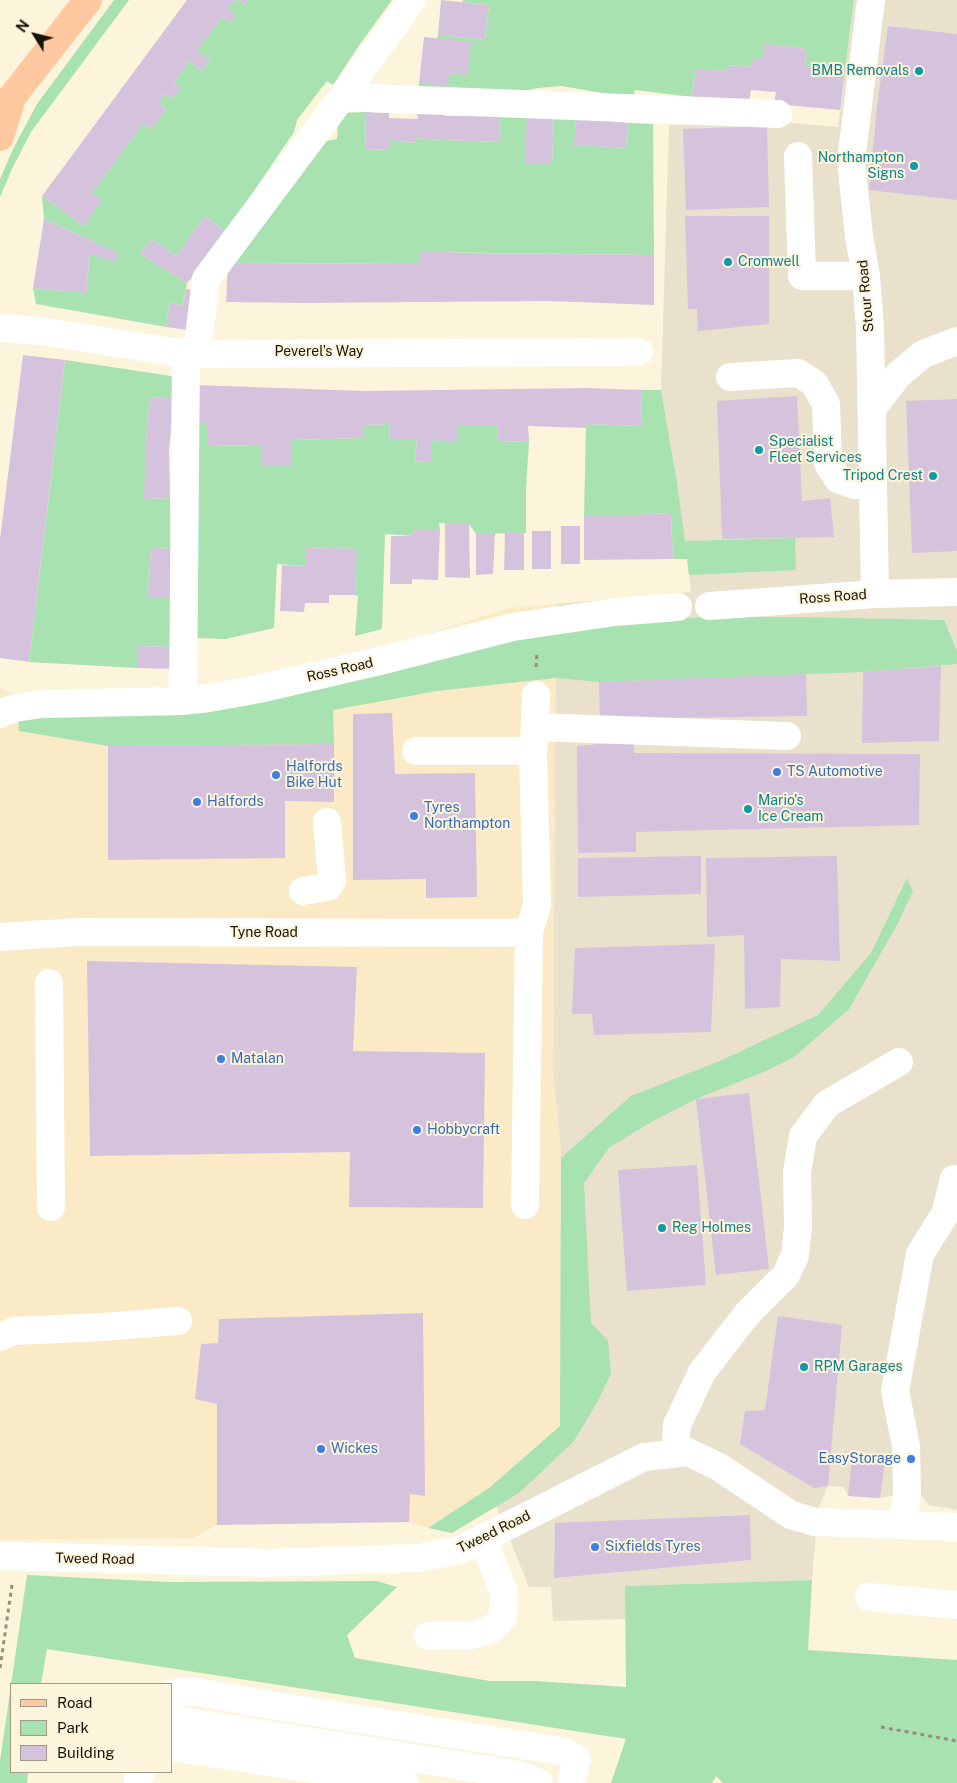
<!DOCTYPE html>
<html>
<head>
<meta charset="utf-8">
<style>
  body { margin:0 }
  #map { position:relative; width:957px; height:1783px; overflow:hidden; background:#fdf4dc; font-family:"Public Sans",sans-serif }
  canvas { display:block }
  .legend { position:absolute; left:10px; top:1683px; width:162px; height:90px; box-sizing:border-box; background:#fdf4dc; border:1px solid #a19a88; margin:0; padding:6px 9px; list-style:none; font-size:15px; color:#181409 }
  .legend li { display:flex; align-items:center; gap:10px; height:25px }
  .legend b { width:25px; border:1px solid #a19a88 }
  .north { position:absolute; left:10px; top:10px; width:50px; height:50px; -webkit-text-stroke:4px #fdf4dc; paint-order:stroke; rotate:306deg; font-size:14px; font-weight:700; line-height:20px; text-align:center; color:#181409 }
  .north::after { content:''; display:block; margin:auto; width:18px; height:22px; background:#181409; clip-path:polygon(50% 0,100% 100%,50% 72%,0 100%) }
</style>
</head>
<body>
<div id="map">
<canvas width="957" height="1783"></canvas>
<ul class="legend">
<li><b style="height:6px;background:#fec8a0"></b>Road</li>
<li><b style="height:14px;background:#a8e2b1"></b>Park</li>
<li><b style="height:14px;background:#d5c3dd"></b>Building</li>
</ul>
<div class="north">N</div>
</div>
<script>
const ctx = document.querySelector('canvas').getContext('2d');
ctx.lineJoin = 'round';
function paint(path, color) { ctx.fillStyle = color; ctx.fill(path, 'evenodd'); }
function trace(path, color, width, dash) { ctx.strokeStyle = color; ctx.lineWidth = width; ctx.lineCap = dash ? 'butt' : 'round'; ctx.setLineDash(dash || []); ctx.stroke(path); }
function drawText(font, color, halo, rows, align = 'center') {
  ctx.font = font + ' "Public Sans",sans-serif'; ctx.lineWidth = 4; ctx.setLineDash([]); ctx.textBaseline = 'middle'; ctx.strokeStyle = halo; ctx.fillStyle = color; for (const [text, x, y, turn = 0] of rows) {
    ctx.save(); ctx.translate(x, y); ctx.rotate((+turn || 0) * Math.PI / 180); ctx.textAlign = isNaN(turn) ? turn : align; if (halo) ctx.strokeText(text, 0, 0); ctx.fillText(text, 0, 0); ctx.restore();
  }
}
paint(new Path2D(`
  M556,604L553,1073L561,1149L560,1426L489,1488L428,1528L409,1522L217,1525L194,1538L0,1540V688L42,704L259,689L508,608Z`), '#faebc6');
paint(new Path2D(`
  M854,0H957V1510L929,1505L921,1495L902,1494L880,1498L848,1496L843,1487L828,1486L818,1509L812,1580L626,1586L625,1619L553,1621L551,1587H529L489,1488L560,1426L561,1149L553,1073L556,604L691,592L677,482L661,390L669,125L766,121L838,127Z`), '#eae1cc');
paint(new Path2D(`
  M114,0H129L31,132L12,169L0,197V179L14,147L37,104Z
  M235,0H238L244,5L248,0H392L360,44L333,85L327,81L297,120L294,132L226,232L205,216L176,256L152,239L140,254L187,283L183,305L170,303L166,327L36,304L33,288L86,293L90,255L116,261L118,253L44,219L42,196L84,226L101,201L92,193L143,124L152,129L166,109L158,103L165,94L172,98L180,88L174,83L189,61L201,71L210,60L197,50L222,17L231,23L236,15L228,9Z
  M463,0H854L845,70L805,67L807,49L765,44L763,59H754L752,67L728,65L727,71L696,69L692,97L635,90L633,98L561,86L538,88L506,95L418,89L419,83L449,73L468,75L437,39L438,35L485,40L489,5L462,2Z
  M366,112L365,149L389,150V140L415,143L416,138L443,140L499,142L500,116L527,114L526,163H552L554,116L576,118L575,145L626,148L628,123L653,124L654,255L419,252V263L228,264L321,142L337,139L338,118L343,113Z
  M65,360L178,377L174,399L151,397L147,423L145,499L170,498L171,549L151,548L148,596L170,598L172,647L137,646V668L29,662Z
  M642,390H661L677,482L685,541L795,538L796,570L689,575L687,559H673L671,514L651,513L631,516H584L586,424L641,426Z
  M195,424H208V446L262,445V466H290L291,440L362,438L363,425L389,424L390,440H417L415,461L430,462L431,440L458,441V425H497L498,442L529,441L526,489V533L476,534L469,524L439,523L440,529H414L413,536L385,534L382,629L355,636L358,596L355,595L356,549L306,547V566L277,564L274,628L225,639L196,638Z
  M709,617H800L944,620L957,651V664L863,672L599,682L556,678L437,691L333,710L334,744L108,746L19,731L18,719L518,634L639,620Z
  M907,878L913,891L898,923L849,1009L793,1058L761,1073L696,1099L646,1125L609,1148L584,1183L591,1323L608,1341L611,1373L598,1401L574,1441L519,1493L452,1533L428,1528L489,1488L560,1426L561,1158L631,1096L722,1060L818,1015L871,953Z
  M27,1575L168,1582L377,1581L397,1587L347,1635L355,1658L490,1681H536L626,1687L625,1586L812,1580L808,1650L957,1660V1783H723L716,1776L712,1783H611L626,1739L47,1649L41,1684H11V1772H28L27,1783H0V1761Z`), '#a8e2b1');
paint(new Path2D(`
  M187,0H235L228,9L236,15L231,23L222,17L197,50L210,60L201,71L189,61L174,83L181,88L172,98L165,94L158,103L166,109L152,129L143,124L92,193L102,200L84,226L42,196Z
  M238,0H248L244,5Z
  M441,0L489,5L485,40L438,35Z
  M888,26L957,34V200L869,190L877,107Z
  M424,37L471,42L468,75L449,73L448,86L419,83Z
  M764,44L807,49L805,67L845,70L840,110L774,104L776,92L751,90L749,102L692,97L696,69L727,71V65L752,67L754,58L763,59Z
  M446,111L445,116H500L499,142L443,140L416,138V143L389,140V150L365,149L366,112L389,113V118L418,119L417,112Z
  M527,114L554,116L552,163H525Z
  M576,118L628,123L626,148L574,145Z
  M767,126L769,207L686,210L683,129Z
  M205,216L226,232L198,271L187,283L140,254L152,239L176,256Z
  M685,216H769V324L698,331L697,309H688Z
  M44,219L118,253L116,262L90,255L86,293L33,288Z
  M419,251L466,253L654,255V305L549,301L304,303L226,302L228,264L419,263Z
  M186,289L196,290L194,331L166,327L170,303L183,305Z
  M23,355L65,360L29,662L0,658V539Z
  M195,385L364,391L588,388L642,390L641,426L586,424L587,428L528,426L529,441L498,442L497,425H458V442L431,440V462L415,461L417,440H390L389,424L363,425V438L291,440V466H262V445L207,446L208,424H195Z
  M797,396L802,501L830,498L834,537L722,539L717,401Z
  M151,397L174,399L169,450L170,498L144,499L147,423Z
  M957,399V551L912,553L906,401Z
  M651,513L671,514L673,559L584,560V516H631Z
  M445,523L469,524L470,578L445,577Z
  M561,526H580V564H561Z
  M413,529H440L438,580L412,579V584H390L391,536H413Z
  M532,531H551V569H532Z
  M505,532L524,533V570H504Z
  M495,533L493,574L476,575V534Z
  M306,547L357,549L355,595H329V603H305L304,612L280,611L282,565L306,566Z
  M151,548L171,549L170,598L148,597Z
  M137,646L172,647V669L137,668Z
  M941,666L939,741L862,743L863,672Z
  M806,674L807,716L600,719L599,682Z
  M392,713L395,774L475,773L477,897L426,898V879L353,880V714Z
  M634,741V753L920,754L919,825L636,832V852L578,853L577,746Z
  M334,744V802L285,801V858L108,860V746Z
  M701,856V894L578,897V858Z
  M837,856L840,961L781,959L780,1007L745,1009L744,935L707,937L706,858Z
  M715,944L711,1032L594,1035L592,1014H572L575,948Z
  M87,961L357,967L353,1051L485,1053L483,1208L349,1207L350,1152L90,1156Z
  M749,1093L769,1269L716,1275L696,1099Z
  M697,1165L706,1285L627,1291L618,1170Z
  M423,1313L425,1496L410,1494L409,1522L217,1525V1404L195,1399L201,1344L218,1343L219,1319Z
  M778,1316L842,1325L828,1486L814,1488L740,1444L745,1411L765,1410Z
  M852,1460L885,1462L880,1498L848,1496Z
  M750,1515L751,1560L554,1578L555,1523Z`), '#d5c3dd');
trace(new Path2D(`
  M536,667L537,651
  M0,1668L12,1585
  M881,1727L957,1741`), '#968f7d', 3, [4, 4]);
trace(new Path2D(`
  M871,0L851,161L859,236L866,276L870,328L875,594
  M342,97L778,114
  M798,156L802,276H866
  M0,328L40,331L186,354L639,352
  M197,353L206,279L342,97L412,0
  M730,377L798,373L814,383L826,404L828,463L838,479L854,485H873
  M872,409L898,375L923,354L957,341
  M709,606L875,594L957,592
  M183,701L186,354
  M0,714L15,708L42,704L183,701L209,698L259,689L388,659L513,627L615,612L678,607
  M535,727L536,695
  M533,751L535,727L787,736
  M303,891L328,887L332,881L327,822
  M0,937L78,932L504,933L529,932L537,905L533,751H416
  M49,983L51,1207
  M525,1205L529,932
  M0,1337L14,1331L103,1327L178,1321
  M675,1453L677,1425L702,1372L747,1314L786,1275L795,1255L798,1228L797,1172L803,1136L827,1104L899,1062
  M903,1525L907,1494L906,1446L895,1391L920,1254L945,1214L954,1179
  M0,1556L269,1563L418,1558L460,1550L644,1457L688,1452L719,1467L791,1515L815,1522L957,1527
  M869,1597L957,1605
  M428,1636L473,1635L492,1629L503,1617L504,1593L483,1539
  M171,1703L175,1693L192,1691L271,1705L566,1752L577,1759L571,1783
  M171,1724L188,1722L519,1775L539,1783
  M171,1747L405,1783
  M137,1783L141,1772`), '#fff', 28);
trace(new Path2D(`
  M0,108L12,97L88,0
  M0,137L12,97`), '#fec8a0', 28);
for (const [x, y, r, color] of [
  [919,71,5,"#0f9aa8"],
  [914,166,5,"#0f9aa8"],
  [728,262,5,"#0f9aa8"],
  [759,450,5,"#0f9aa8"],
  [933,476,5,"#0f9aa8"],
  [777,772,5,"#3f7fe0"],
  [276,775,5,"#3f7fe0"],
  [197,802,5,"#3f7fe0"],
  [748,809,5,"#0f9aa8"],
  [414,816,5,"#3f7fe0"],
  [221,1059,5,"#3f7fe0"],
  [417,1130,5,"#3f7fe0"],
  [662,1228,5,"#0f9aa8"],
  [804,1367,5,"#0f9aa8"],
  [321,1449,5,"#3f7fe0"],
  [911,1459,5,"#3f7fe0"],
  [595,1547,5,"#3f7fe0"]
]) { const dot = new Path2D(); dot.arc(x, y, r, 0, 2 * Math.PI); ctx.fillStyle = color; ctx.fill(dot); trace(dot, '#fdf4dc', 2); }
drawText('14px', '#0d838f', '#fdf4dc', [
  ["BMB Removals",909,71,"right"],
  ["Northampton",904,158,"right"],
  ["Signs",904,174,"right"],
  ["Cromwell",738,262],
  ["Specialist",769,442],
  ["Fleet Services",769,458],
  ["Tripod Crest",923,476,"right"],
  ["Mario's",758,801],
  ["Ice Cream",758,817],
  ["Reg Holmes",672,1228],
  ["RPM Garages",814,1367]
], 'left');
drawText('14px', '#181409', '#fdf4dc', [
  ["Stour Road",866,296,-95],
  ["Peverel's Way",319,352],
  ["Ross Road",833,597,-4],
  ["Ross Road",340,670,-13],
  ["Tyne Road",264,933],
  ["Tweed Road",494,1532,-26],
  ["Tweed Road",95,1559,1]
]);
drawText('14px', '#366cbe', '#fdf4dc', [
  ["Halfords",286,767],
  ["Bike Hut",286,783],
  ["TS Automotive",787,772],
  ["Halfords",207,802],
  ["Tyres",424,808],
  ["Northampton",424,824],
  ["Matalan",231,1059],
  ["Hobbycraft",427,1130],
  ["Wickes",331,1449],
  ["EasyStorage",901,1459,"right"],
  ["Sixfields Tyres",605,1547]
], 'left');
</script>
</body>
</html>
